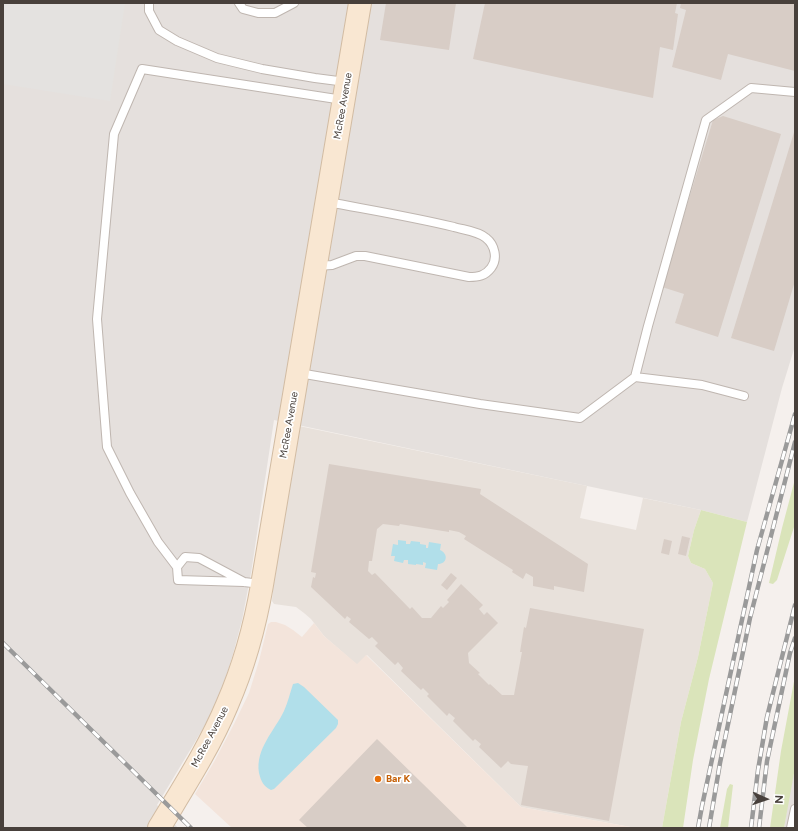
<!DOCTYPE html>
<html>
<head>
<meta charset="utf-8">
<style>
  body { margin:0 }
  #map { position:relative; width:798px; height:831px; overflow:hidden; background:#f5f0ed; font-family:Figtree,sans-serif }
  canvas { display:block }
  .frame { position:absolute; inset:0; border:4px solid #48403b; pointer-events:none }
  .north { position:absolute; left:746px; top:779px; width:40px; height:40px; -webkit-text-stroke:3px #fff; paint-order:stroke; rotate:92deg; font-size:11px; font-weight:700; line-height:16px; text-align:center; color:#48403b }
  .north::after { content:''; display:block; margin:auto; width:14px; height:18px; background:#48403b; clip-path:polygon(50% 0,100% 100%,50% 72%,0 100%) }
</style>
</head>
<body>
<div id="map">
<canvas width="798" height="831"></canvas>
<div class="frame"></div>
<div class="north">N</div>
</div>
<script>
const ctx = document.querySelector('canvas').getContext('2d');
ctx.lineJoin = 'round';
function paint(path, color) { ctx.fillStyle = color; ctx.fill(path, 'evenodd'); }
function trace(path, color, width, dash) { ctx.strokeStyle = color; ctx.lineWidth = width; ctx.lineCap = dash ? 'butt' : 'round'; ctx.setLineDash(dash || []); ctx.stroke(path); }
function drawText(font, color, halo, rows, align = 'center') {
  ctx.font = font + ' Figtree,sans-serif'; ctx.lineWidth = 3.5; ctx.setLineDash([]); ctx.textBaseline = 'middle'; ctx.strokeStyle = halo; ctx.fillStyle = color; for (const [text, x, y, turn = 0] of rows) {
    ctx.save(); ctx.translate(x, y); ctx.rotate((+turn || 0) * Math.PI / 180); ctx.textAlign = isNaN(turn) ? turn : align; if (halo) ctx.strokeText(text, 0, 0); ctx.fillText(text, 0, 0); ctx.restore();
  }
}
paint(new Path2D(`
  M299,426L587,486L580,518L636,530L643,498L701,510L694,530L688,556L691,563L705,569L713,583L698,657L681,722L662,828H636L521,807L367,655L357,665L324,636L311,619L304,613L296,607L274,604L272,601L273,589Z`), '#e8e1db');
paint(new Path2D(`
  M271,622H276L285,625L293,630L302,637L314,623L324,636L357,664L366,655L521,807L636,828H232L195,794L214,762L234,724L249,693L259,661L268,624Z`), '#f3e4db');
paint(new Path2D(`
  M3,3H795V346L782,388L747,522L701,510L274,420L251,573L242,620L233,654L222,690L210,717L157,805L178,828H3Z
  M795,768V828H784L789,796Z`), '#e5e0dd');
paint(new Path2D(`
  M795,479V524L777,580L773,584L769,583L782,528Z
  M701,510L747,522L709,679L693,760L683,828H662L681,722L698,657L713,583L705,569L691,563L688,556L694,530Z
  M795,676V768L784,828H770L781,751Z
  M730,784L733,785L728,828H720L727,789Z`), '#dae4ba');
paint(new Path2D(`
  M3,3H125L110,101L3,84Z`), '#e4e2e0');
paint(new Path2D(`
  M398,540L406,541V544H410L411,541L420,542V544L426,545V548H428L429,542L441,544L440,550C449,554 447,564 438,564L437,570L425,568L426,563L423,562V565L416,564V565L408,564V560H404L403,563L394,561L395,556H391L393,544L398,545Z
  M298,683L304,687L338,720V724L336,728L274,789L271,790C263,786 261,781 259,773C255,749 275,730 284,711C288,702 290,693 293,684Z`), '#b1dfea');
paint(new Path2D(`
  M386,3H456L449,50L380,40Z
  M485,3H677L675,13L678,14L673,50L660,47L653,98L473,59Z
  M681,3H795V71L728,54L721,80L672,67L686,10L680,8Z
  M723,116L781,134L718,337L675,323L684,294L662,287L713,120Z
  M795,129V281L774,351L731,338Z
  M329,464L481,489L480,494L588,564L584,592L554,586V590L533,586V577L526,573L523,579L512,572L513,570L464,539L466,536L459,532L449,530V532L400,524L399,526L383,524L377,529L372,561H369L368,571L372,575L375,573L410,609L412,607L422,618H431L441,606L443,608L449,602L447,600L461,584L483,605L479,609L484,615L487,612L498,623L468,653L469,663L480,673L478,674L489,685L490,684L502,695H514L522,652H520L524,627L526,628L530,608L644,629L609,821L521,805L528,766L511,764L508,761L501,768L479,747L481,744L475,739L473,741L453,721L455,718L449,713L447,716L427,696L429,694L423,688L421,690L401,671L403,668L398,662L395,665L375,646L378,643L372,637L369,639L349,622L351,619L347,616L345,619L311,587L313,577L315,578L316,573L311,572Z
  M682,536L690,538L686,556L678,554Z
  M664,539L672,541L669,555L661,553Z
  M451,573L457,578L447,590L441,585Z
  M377,739L468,828H308L299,820Z`), '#d8cdc6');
const lane = new Path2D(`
  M149,3V11L159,30L177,41L217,58L262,69L315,78L346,82
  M239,3L243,9L258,13H275L294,3
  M316,266L332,265L356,256H365L469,277C478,277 485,276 491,268C498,259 495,245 486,238C478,231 464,230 454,227C413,217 370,210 328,202
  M299,373L480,404L580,418L635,377L648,326L706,120L751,88L795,92
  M635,377L702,385L744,396
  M177,567L158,542L130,493L107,447L97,319L114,134L142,69L343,100
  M244,582L199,558L185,557L177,567L178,580L244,582L261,584
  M791,828L795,809`);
const secondary = new Path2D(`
  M159,828C183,788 209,748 227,705C244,666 255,626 262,585L360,3`);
trace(lane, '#bfb6b0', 10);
trace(secondary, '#d2bca3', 24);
trace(lane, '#fff', 8);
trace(secondary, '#f9e7d2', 22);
const rail = new Path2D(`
  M3,643L191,828
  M698,828L702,806L757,550L795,414
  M709,828L720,763L750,618L795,442
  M751,828L758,770L767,717L795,605
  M759,828L767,761L790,653L795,638`);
trace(rail, '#9a9a9a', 4.5);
trace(rail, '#fff', 3, [9]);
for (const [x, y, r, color] of [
  [378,779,4,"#e8710a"]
]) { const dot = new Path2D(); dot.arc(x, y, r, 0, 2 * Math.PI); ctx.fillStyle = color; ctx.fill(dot); trace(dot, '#fff', 1.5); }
drawText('10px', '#48403b', '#fff', [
  ["McRee Avenue",343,106,-80],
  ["McRee Avenue",289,425,-80],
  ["McRee Avenue",210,737,-62]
]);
drawText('bold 10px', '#c56008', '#fff', [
  ["Bar K",386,779]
], 'left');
</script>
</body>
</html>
